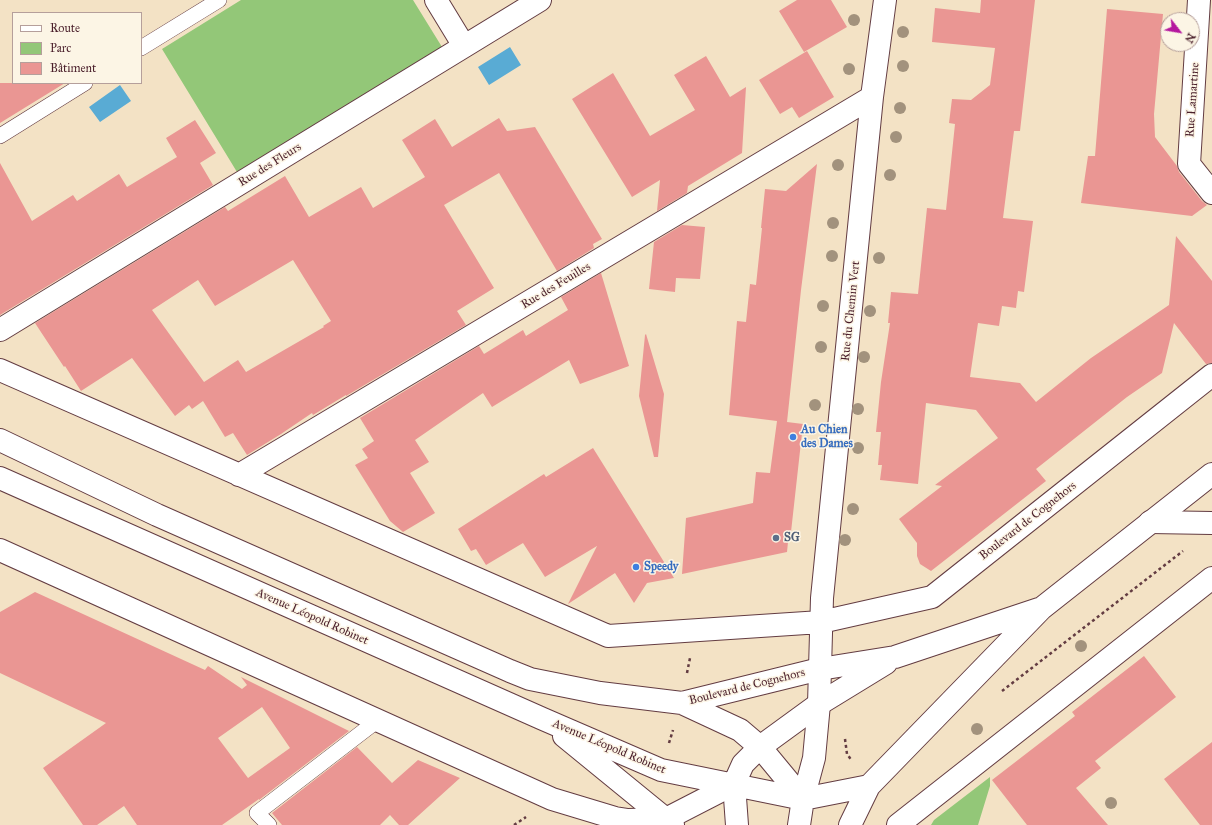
<!DOCTYPE html>
<html>
<head>
<meta charset="utf-8">
<style>
  body { margin:0 }
  #map { position:relative; width:1212px; height:825px; overflow:hidden; background:#f3e2c5; font-family:"IM FELL Great Primer",serif }
  canvas { display:block }
  .legend { position:absolute; left:12px; top:12px; width:130px; height:72px; box-sizing:border-box; background:#fcf5e5; border:1px solid #b59f9b; margin:0; padding:5px 7px; list-style:none; font-size:12px; color:#4a1f2b }
  .legend li { display:flex; align-items:center; gap:8px; height:20px }
  .legend b { width:20px; border:1px solid #b59f9b }
  .north { position:absolute; left:1160px; top:12px; width:40px; height:40px; box-sizing:border-box; background:#fcf5e5; border:1px solid #b59f9b; border-radius:50%; rotate:121deg; font-size:11px; font-weight:700; line-height:16px; text-align:center; color:#4a1f2b }
  .north::after { content:''; display:block; margin:auto; width:14px; height:18px; background:#b5179e; clip-path:polygon(50% 0,100% 100%,50% 72%,0 100%) }
</style>
</head>
<body>
<div id="map">
<canvas width="1212" height="825"></canvas>
<ul class="legend">
<li><b style="height:5px;background:#fff"></b>Route</li>
<li><b style="height:11px;background:#93c778"></b>Parc</li>
<li><b style="height:11px;background:#ea9693"></b>Bâtiment</li>
</ul>
<div class="north">N</div>
</div>
<script>
const ctx = document.querySelector('canvas').getContext('2d');
ctx.lineJoin = 'round';
function paint(path, color) { ctx.fillStyle = color; ctx.fill(path, 'evenodd'); }
function trace(path, color, width, dash) { ctx.strokeStyle = color; ctx.lineWidth = width; ctx.lineCap = dash ? 'butt' : 'round'; ctx.setLineDash(dash || []); ctx.stroke(path); }
function drawText(font, color, halo, rows, align = 'center') {
  ctx.font = font + ' "IM FELL Great Primer",serif'; ctx.lineWidth = 3; ctx.setLineDash([]); ctx.textBaseline = 'middle'; ctx.strokeStyle = halo; ctx.fillStyle = color; for (const [text, x, y, turn = 0] of rows) {
    ctx.save(); ctx.translate(x, y); ctx.rotate((+turn || 0) * Math.PI / 180); ctx.textAlign = isNaN(turn) ? turn : align; if (halo) ctx.strokeText(text, 0, 0); ctx.fillText(text, 0, 0); ctx.restore();
  }
}
paint(new Path2D(`
  M241,0H413L442,47L237,172L162,49Z
  M990,777V786L978,825H931L934,820Z`), '#93c778');
paint(new Path2D(`
  M510,47L521,65L489,85L478,67Z
  M120,85L131,101L100,122L89,107Z`), '#59abd4');
paint(new Path2D(`
  M797,0H831L847,27L804,52L779,11Z
  M981,0H1035L1020,131H1014L1003,218L1033,221L1024,292L1018,291L1016,308L1002,306L999,326L978,323L970,377L1020,383L1036,402L1091,358L1169,305L1176,236L1212,281V363L1206,364L1174,323L1162,373L1127,397L1036,469L1046,481L931,571L920,564L917,556V543L899,519L942,486L935,485L998,438L976,410L926,403L918,484L880,480L882,465H878L881,432H876L881,382L890,323H888L891,292L918,294L927,208L946,210L955,124L949,123L952,99L971,100L990,85L995,48L932,42L935,8L980,13Z
  M1107,9L1163,14L1154,114L1155,137L1177,166L1179,172L1202,201L1207,205L1192,216L1081,203L1088,156H1095Z
  M807,51L834,97L799,118L792,107L780,114L759,80Z
  M706,56L730,97L746,87L742,153L688,186L687,193L657,211L660,180L632,197L572,99L613,73L650,136L695,110L674,75Z
  M0,83H65L0,123Z
  M499,118L507,131L535,127L602,239L593,244L594,248L557,271L499,173L444,205L494,288L457,311L466,325L346,396V395L313,415L312,413L281,434L247,455L233,433L225,437L203,401L192,409L189,405L175,416L132,358L81,391L65,366L64,367L35,323L225,207L228,211L285,176L309,217L361,187L373,208L425,177L402,140L435,119L452,147ZM293,260L331,321L323,326L324,327L246,372L238,360L204,382L152,310L198,280L215,306Z
  M195,120L216,153L200,163L213,185L0,315V163L32,221L73,195L77,201L119,174L127,187L177,157L166,138Z
  M817,164L801,290L787,422L803,424L791,532H789L787,552L682,574L686,518L753,503L756,472L770,473L777,421L729,415L737,321L746,322L750,284L756,285L762,228H761L765,189L786,191Z
  M682,225L705,227L700,279L676,278L675,292L649,289L654,242Z
  M601,273L629,366L580,384L569,360L492,407L483,393L415,440L429,462L410,473L435,513L403,532L390,521L355,465L368,458L362,449L374,441L360,418L479,346L484,354L523,330L526,336L568,310L561,297Z
  M646,334L664,394L658,457H654L639,396L645,335Z
  M593,448L674,578L647,583L634,603L615,573L568,604L597,546L545,577L523,543L486,565L476,549L471,551L458,529L544,474L546,477Z
  M35,592L205,670L208,666L242,689L247,685L241,677L349,731L259,800V799L222,825H137L124,806L97,825H83L43,768L106,723L0,673V612ZM262,707L290,748L248,778L218,738Z
  M1144,656L1176,697L1095,761L1101,768L1076,788L1108,825H1027L992,780L1075,716L1072,712Z
  M1212,742V825H1200L1164,779Z
  M357,747L392,783L418,760L460,778L408,825H399L390,815L380,825H282L272,813Z`), '#ea9693');
const service = new Path2D(`
  M141,48L219,0
  M0,136L85,83
  M269,825L257,813L378,720`);
const minor = new Path2D(`
  M436,0L464,46
  M1199,0L1189,164L1212,193
  M0,330L540,0
  M0,370L608,636L821,622L932,597L1212,375
  M239,475L872,97
  M1150,522L1212,523
  M0,550L552,799L615,818L628,820L666,819L734,784
  M803,799L814,758L819,704L822,598L872,97L885,0
  M898,825L1212,578`);
const primary = new Path2D(`
  M0,440L157,515L510,671L530,679L600,693L682,703L740,730L760,747L803,799
  M0,478L543,719L661,770L803,799L869,786L1042,608L1212,474
  M682,703L820,669L895,657L1039,609
  M564,736L673,825
  M737,825L734,784L743,764L760,747L819,704L886,663
  M799,825L803,799
  M850,825L869,786`);
trace(service, '#633c42', 16);
trace(minor, '#633c42', 24);
trace(primary, '#633c42', 24);
trace(new Path2D(`
  M687,673L690,658
  M1002,691L1183,551
  M845,739L847,754L852,761
  M669,743L673,730
  M514,825L526,817`), '#633c42', 2.5, [3, 3]);
trace(service, '#fff', 15);
trace(minor, '#fff', 22);
trace(primary, '#fff', 22);
ctx.fillStyle = '#a2927d';
for (const [x, y] of [
  [854,20],
  [903,32],
  [903,66],
  [849,69],
  [900,108],
  [896,137],
  [838,165],
  [890,175],
  [833,223],
  [832,256],
  [879,258],
  [823,306],
  [870,311],
  [821,347],
  [864,357],
  [815,405],
  [858,409],
  [858,448],
  [853,509],
  [845,540],
  [1081,646],
  [977,729],
  [1111,803]
]) { ctx.beginPath(); ctx.arc(x, y, 6, 0, 2 * Math.PI); ctx.fill(); }
for (const [x, y, r, color] of [
  [793,437,4,"#3f7fe0"],
  [776,538,4,"#5c6f8a"],
  [636,567,4,"#3f7fe0"]
]) { const dot = new Path2D(); dot.arc(x, y, r, 0, 2 * Math.PI); ctx.fillStyle = color; ctx.fill(dot); trace(dot, '#fcf5e5', 1.5); }
drawText('12px', '#4a1f2b', '#fcf5e5', [
  ["Rue Lamartine",1193,100,-86],
  ["Rue des Fleurs",270,165,-32],
  ["Rue des Feuilles",556,286,-31],
  ["Rue du Chemin Vert",851,311,-84],
  ["Boulevard de Cognehors",1028,521,-38],
  ["Avenue Léopold Robinet",312,617,24],
  ["Boulevard de Cognehors",747,687,-14],
  ["Avenue Léopold Robinet",609,747,23]
]);
drawText('bold 12px', '#366cbe', '#fcf5e5', [
  ["Au Chien",801,430],
  ["des Dames",801,444],
  ["Speedy",644,567]
], 'left');
drawText('bold 12px', '#4e5e75', '#fcf5e5', [
  ["SG",784,538]
], 'left');
</script>
</body>
</html>
